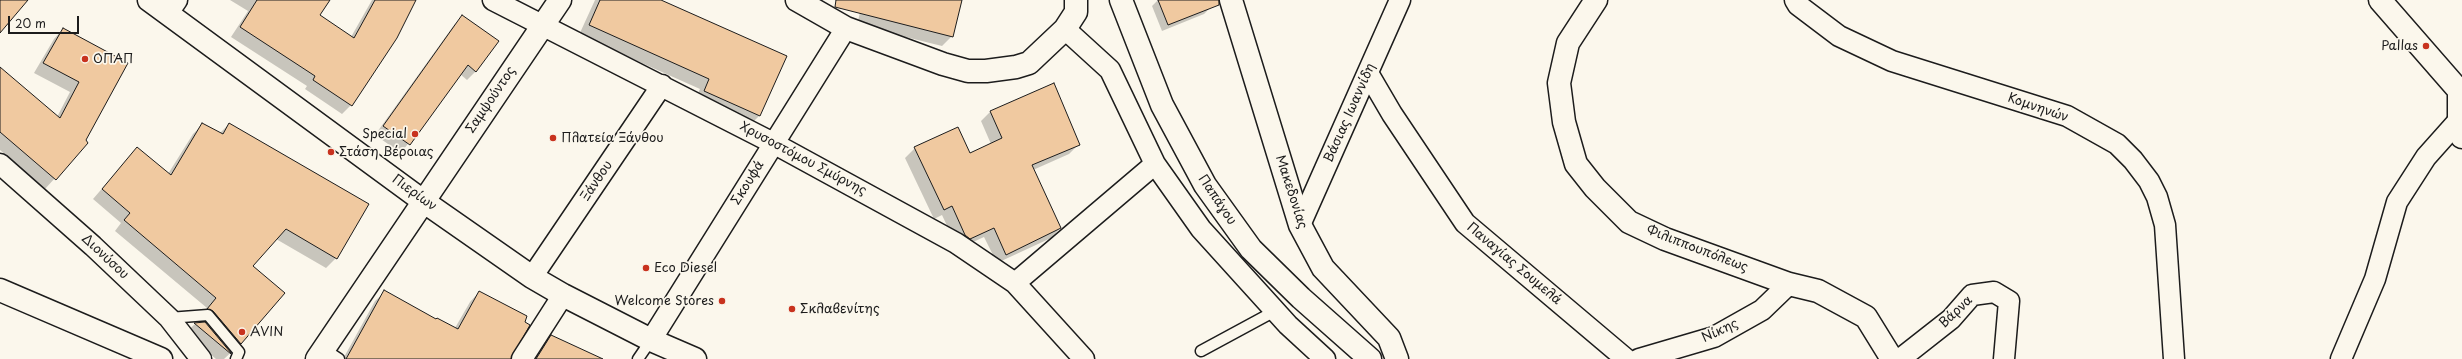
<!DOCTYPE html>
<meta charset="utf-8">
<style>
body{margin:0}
#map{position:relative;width:2462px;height:359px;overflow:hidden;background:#fbf7ec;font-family:"Playpen Sans",sans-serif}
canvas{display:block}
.scale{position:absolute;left:8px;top:16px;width:71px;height:18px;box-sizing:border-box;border:2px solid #1c1c1c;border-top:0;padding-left:5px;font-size:12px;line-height:14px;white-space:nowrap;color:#1c1c1c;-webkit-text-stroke:3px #fbf7ec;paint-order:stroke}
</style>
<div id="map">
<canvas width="2462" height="359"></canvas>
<div class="scale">20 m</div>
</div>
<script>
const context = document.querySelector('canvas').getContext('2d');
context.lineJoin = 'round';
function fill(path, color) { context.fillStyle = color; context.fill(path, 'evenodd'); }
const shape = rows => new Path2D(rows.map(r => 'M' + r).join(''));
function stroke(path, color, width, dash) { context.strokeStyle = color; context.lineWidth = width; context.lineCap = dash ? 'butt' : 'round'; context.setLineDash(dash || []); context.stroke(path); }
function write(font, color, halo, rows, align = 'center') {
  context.font = font + ' "Playpen Sans",sans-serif'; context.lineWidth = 3.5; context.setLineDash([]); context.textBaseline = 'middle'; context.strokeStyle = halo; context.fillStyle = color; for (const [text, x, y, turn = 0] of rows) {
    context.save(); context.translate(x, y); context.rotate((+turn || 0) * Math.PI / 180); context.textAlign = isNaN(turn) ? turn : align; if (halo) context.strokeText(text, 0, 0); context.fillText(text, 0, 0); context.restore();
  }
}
const shadow = shape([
 [230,0,328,0,318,15,351,37,372,0,415,0,351,105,342,114,305,89,307,86,231,37,248,11],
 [595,0,659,0,760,115,750,125,694,101,700,89,579,35],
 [863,0,961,0,952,36,942,46,857,25],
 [1158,0,1207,0,1210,8,1204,14,1162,31,1152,6],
 [463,16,476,71,467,80,460,74,401,153,375,135,454,25],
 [63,29,127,64,85,141,87,143,45,189,0,150,0,68,57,117,70,92,34,73,54,39],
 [991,111,1079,144,1069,154,1033,170,1060,228,1051,238,997,263,984,237,960,248,956,245,942,215,934,219,905,158,915,148,970,155,991,144,981,121],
 [203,124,219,134,229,124,336,258,326,268,276,239,252,266,284,293,240,344,224,359,216,359,185,333,195,324,205,323,198,319,207,308,115,231,121,223,93,199,137,148,168,174,193,134],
 [385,292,436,320,455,328,470,302,479,292,510,359,343,359,375,301],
 [552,336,600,359,533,359]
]);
const building = shape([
 [0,0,28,0,0,33,0,0],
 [257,0,330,0,320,15,354,38,375,0,416,0,397,38,352,106,313,80,315,76,240,27,257,0],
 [600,0,661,0,787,56,760,116,704,91,709,79,589,25,600,0],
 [836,0,962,0,953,37,835,7,836,0],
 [1158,0,1219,0,1219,5,1168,25,1158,0],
 [462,15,499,41,476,72,468,65,410,145,383,126,462,15],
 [63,28,128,63,86,140,88,143,56,180,0,132,0,67,60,118,79,82,43,63,63,28],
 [1054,83,1080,145,1032,165,1061,228,1006,255,994,228,970,239,965,235,952,206,944,210,914,147,958,127,970,153,1002,138,990,111,1054,83],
 [202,123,223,134,229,123,369,204,337,259,286,229,253,266,285,293,241,344,213,311,207,309,216,298,124,220,130,213,102,189,137,147,171,175,202,123],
 [384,290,436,319,437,318,458,329,479,291,527,316,525,322,530,325,511,359,346,359,384,290],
 [205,322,231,353,231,354,194,323,205,322],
 [551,335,603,359,536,359,551,335]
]);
const service = shape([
 [169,318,208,315,239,352,236,359],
 [324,349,339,359],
 [1201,351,1275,311],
 [638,359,651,340]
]);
const minor = shape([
 [493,0,773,143,956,243,1015,283,1084,359],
 [1795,0,1798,5,1839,36,1892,61,2067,116,2117,144,2133,160,2149,181,2157,197,2165,225,2174,359],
 [168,13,177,0],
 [1065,29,1110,70,1155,164,1201,229,1288,325,1325,359],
 [1368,73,1392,114,1465,223,1626,359],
 [0,164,93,246,169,318,201,359],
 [1300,225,1400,0],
 [532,277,662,85],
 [1015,283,1155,164],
 [651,340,846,28],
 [522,359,563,295],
 [1639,359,1714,337,1762,310,1789,284],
 [1900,359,1951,319,1972,295,1994,292,2009,301,2004,359],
 [2341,359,2375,279,2397,202,2426,157,2459,120]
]);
const tertiary = shape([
 [1121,0,1162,105,1205,185,1251,249,1301,298,1370,359],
 [1231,0,1300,225,1323,268,1389,338,1397,359],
 [1596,0,1568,43,1559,83,1564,122,1576,164,1595,188,1629,222,1665,239,1789,284,1818,291,1866,317,1892,359],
 [2380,0,2462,94],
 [2459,90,2459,120,2462,137]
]);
const primary = shape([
 [149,0,423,201,532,277,563,295,651,340,695,359],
 [797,0,846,28,943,64,968,71,986,71,1016,67,1029,63,1065,29,1076,12,1076,0],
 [0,290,161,359],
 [317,359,560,0]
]);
const markers = [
 [2426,46,4,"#c8321e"],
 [85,59,4,"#c8321e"],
 [415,134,4,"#c8321e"],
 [553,138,4,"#c8321e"],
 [331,152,4,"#c8321e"],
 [646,268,4,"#c8321e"],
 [722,301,4,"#c8321e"],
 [792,309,4,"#c8321e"],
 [242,332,4,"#c8321e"]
];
const poiNames = [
 ["Pallas",2418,46,"right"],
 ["ΟΠΑΠ",93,59],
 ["Special",407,134,"right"],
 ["Πλατεία Ξάνθου",561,138],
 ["Στάση Βέροιας",339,152],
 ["Eco Diesel",654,268],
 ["Welcome Stores",714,301,"right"],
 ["Σκλαβενίτης",800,309],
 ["AVIN",250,332]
];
const streetNames = [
 ["Σαμψούντος",491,100,-56],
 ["Κομνηνών",2038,108,19],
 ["Βάσιας Ιωαννίδη",1350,113,-66],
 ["Χρυσοστόμου Σμύρνης",803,159,28],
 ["Ξάνθου",597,181,-56],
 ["Σκουφά",748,183,-58],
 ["Μακεδονίας",1291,192,72],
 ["Πιερίων",414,193,36],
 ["Παπάγου",1217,200,56],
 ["Φιλιππουπόλεως",1697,249,21],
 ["Διονύσου",105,257,43],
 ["Παναγίας Σουμελά",1514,264,40],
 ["Βάρνα",1956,312,-43],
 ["Νίκης",1720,331,-25]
];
fill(shadow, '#0003');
fill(building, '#f0c9a0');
stroke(building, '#1c1c1c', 1);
stroke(service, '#1c1c1c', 13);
stroke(minor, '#1c1c1c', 23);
stroke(tertiary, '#1c1c1c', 25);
stroke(primary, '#1c1c1c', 25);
stroke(service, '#fbf7ec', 10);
stroke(minor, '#fbf7ec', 20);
stroke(tertiary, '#fbf7ec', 22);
stroke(primary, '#fbf7ec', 22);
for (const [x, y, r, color] of markers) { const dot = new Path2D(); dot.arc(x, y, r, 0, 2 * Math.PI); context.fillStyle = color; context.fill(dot); stroke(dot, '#fbf7ec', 1.5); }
write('13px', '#1c1c1c', '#fbf7ec', poiNames, 'left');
write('13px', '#1c1c1c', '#fbf7ec', streetNames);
</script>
